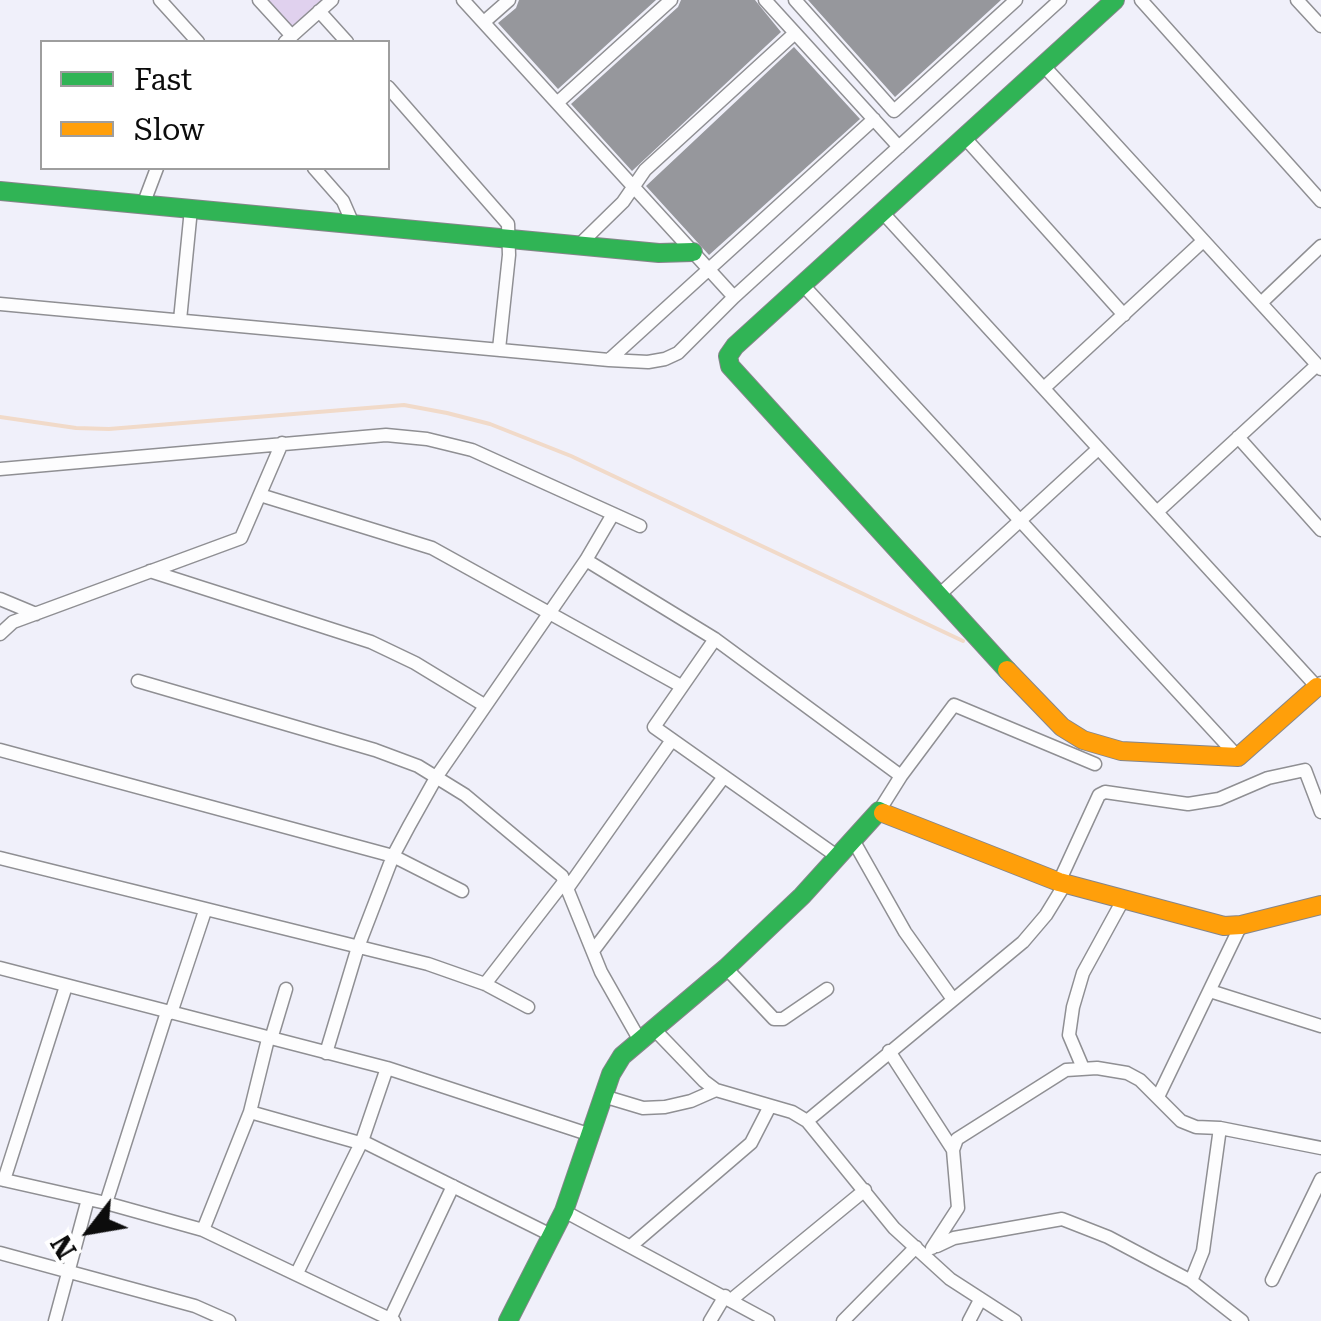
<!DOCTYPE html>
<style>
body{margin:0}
#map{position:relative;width:1321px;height:1321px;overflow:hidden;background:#f0f0fa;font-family:"Roboto Serif",serif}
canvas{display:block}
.legend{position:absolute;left:40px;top:40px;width:350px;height:130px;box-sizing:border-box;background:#fff;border:2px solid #9e9e9e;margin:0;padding:12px 18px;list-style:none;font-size:30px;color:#0c0c0c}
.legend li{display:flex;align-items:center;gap:20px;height:50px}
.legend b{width:50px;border:2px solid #9e9e9e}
.north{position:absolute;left:40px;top:1181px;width:100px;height:100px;-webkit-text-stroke:8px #fff;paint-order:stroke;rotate:239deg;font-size:28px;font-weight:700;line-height:40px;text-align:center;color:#0c0c0c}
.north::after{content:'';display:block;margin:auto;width:35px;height:45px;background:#0c0c0c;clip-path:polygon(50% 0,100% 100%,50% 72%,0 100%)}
</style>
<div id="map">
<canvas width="1321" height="1321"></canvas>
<ul class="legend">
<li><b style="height:12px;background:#30b455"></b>Fast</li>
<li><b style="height:12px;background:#ff9f0a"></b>Slow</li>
</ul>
<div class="north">N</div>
</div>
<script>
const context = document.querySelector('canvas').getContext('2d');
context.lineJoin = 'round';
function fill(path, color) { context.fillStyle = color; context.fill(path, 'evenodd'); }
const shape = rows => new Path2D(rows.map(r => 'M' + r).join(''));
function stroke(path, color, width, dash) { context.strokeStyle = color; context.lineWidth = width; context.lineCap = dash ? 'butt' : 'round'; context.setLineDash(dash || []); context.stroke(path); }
const green = shape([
 [267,0,324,0,293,28]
]);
const stream = shape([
 [0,417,76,428,109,429,404,405,447,413,490,424,571,456,963,641]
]);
const building = shape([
 [519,0,656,0,558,89,498,23,516,8],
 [681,0,755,0,781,32,632,171,571,104,678,7],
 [808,0,1001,0,895,97],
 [794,47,860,119,709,255,646,186]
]);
const street = shape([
 [160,0,198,42],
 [259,0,292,36],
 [463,0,734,297],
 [765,0,899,147],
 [795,0,894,111,1016,0],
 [1141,0,1321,201],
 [1297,0,1321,26],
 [319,11,347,42],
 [484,22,509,0],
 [285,42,332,0],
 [1043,65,1321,369],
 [388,87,508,224,509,255,499,349],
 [557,103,671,0],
 [965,138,1124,315],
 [314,168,343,201,353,224],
 [143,205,157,168],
 [883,213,1317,687,1321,683],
 [579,245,623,202,645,170,795,33],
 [803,285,1238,757],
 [1261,303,1321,246],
 [0,304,609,360,648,362,665,359,678,353,734,297,1060,0],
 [180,320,191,209],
 [609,360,874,119],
 [1044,388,1203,241],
 [1238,437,1321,530],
 [0,469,386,435,427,439,472,450,640,526],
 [260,495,432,548,681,686],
 [1157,512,1317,365],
 [586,560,715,639,901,776],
 [150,571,371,642,415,663,484,705],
 [939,595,1098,449],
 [0,599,36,614],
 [0,634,13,622,241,538,282,443],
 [715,639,654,727,838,857],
 [138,681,375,750,418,766,465,795,562,876,601,972,639,1039],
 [0,750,393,856,462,891],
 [879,811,901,776,954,705,1095,764],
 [853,840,905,932,952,998],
 [0,858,428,964,485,984,528,1007],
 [1059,882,1099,795,1105,792,1188,804,1219,799,1268,778,1305,770,1321,812],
 [567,889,672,740],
 [593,951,723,778],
 [0,968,387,1068,591,1135],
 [726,968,774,1019,783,1019,827,989],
 [485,984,564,882],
 [1210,991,1321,1026],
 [171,1013,205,911],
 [653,1028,704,1081,716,1090,792,1112,807,1121,894,1228,950,1279,1015,1321],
 [271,1039,286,989],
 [889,1051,953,1150],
 [326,1053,358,947,393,856,409,826,437,776,586,560,613,514],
 [1083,1068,1069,1035,1073,1007,1083,973,1123,900],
 [603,1096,643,1108,665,1107,691,1101,716,1090],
 [1158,1097,1241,925],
 [250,1112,360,1143],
 [807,1121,1023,942,1046,915,1065,884],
 [362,1141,553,1236],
 [0,1179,106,1203,203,1230,394,1321],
 [4,1180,66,986],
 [106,1203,167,1012],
 [564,1211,768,1321],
 [203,1230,250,1112,268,1039],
 [632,1245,751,1143,770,1106],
 [937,1246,954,1238,1062,1219,1108,1237,1191,1281,1242,1321],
 [932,1248,958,1208,953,1150,957,1139,1066,1070,1097,1068,1127,1073,1140,1080,1181,1121,1196,1127,1220,1128,1321,1148],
 [0,1253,195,1306,229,1321],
 [297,1273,362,1141,387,1068],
 [1272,1280,1321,1179],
 [1191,1281,1203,1251,1220,1128],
 [731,1300,865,1190],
 [390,1319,453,1186],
 [55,1321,88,1199],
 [710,1321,725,1296],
 [843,1321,916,1247],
 [969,1321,980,1300]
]);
const fast = shape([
 [0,191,659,253,693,252],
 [1007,670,730,366,728,356,735,346,1115,0],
 [508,1321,564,1211,611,1074,622,1056,726,968,802,896,879,811,883,813]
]);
const slow = shape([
 [1007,670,1062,727,1083,740,1121,751,1238,757,1317,687],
 [883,813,1059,882,1224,926,1241,925,1321,905]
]);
fill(green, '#e0d1ee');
stroke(stream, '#f1dac9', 4);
fill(building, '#96979c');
stroke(street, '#8f8f93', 15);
stroke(fast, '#85858a', 20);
stroke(slow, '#85858a', 20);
stroke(street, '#fdfdfe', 12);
stroke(fast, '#30b455', 18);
stroke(slow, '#ff9f0a', 18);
</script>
